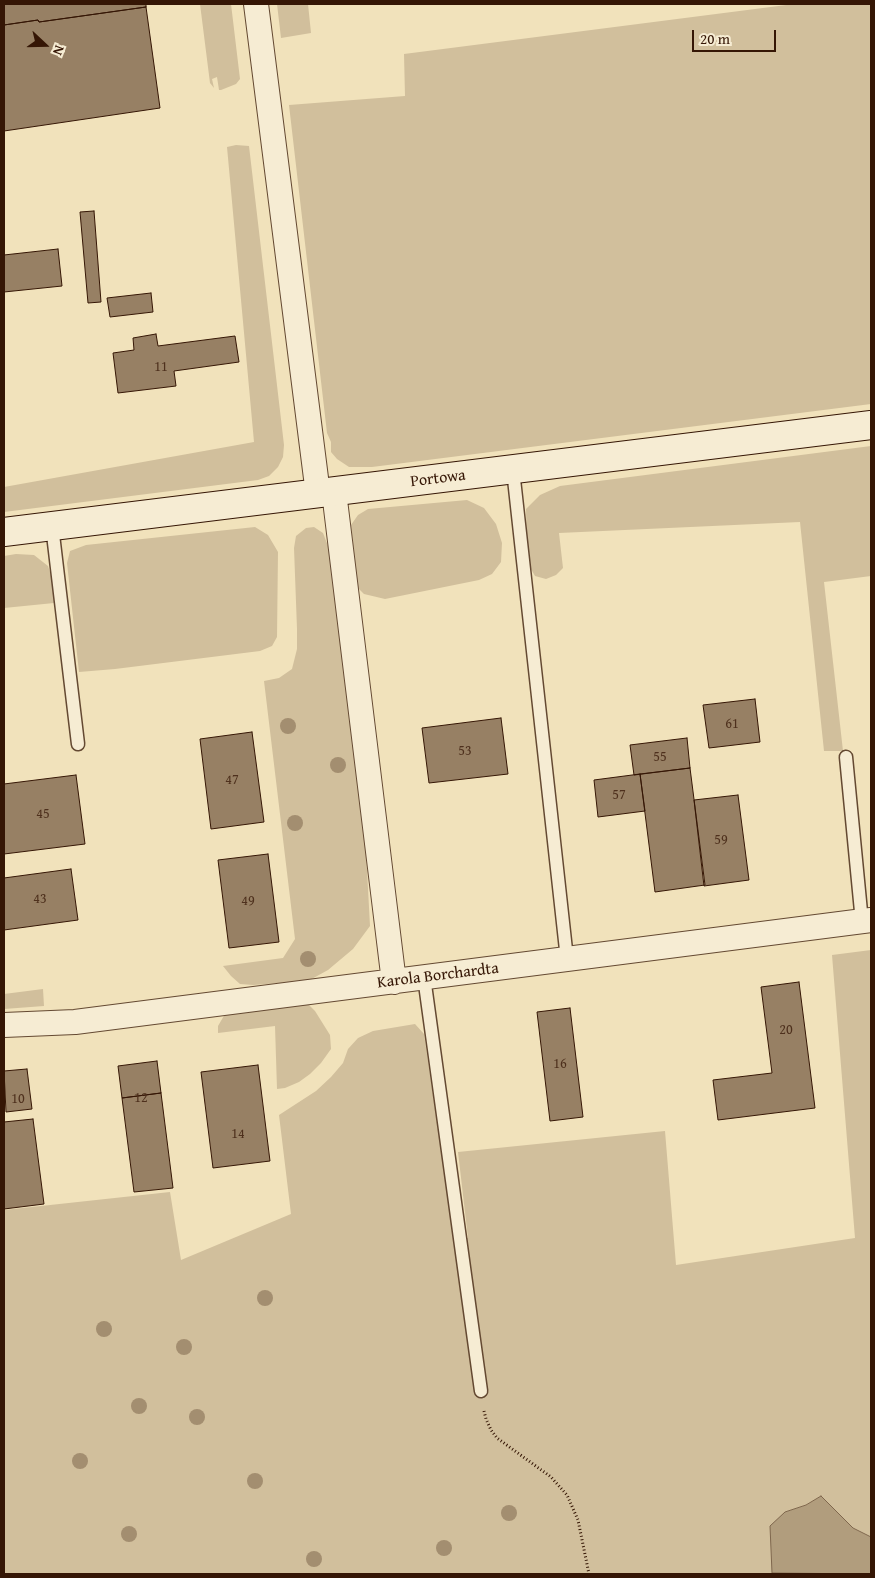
<!DOCTYPE html>
<style>
body{margin:0}
#map{position:relative;width:875px;height:1578px;overflow:hidden;background:#f1e2bb;font-family:"Gentium Book Plus",serif}
canvas{display:block}
.frame{position:absolute;inset:0;border:5px solid #351605;pointer-events:none}
.north{position:absolute;left:20px;top:20px;width:50px;height:50px;-webkit-text-stroke:4px #f6ecd3;paint-order:stroke;rotate:111deg;font-size:14px;font-weight:700;line-height:20px;text-align:center;color:#351605}
.north::after{content:'';display:block;margin:auto;width:18px;height:22px;background:#351605;clip-path:polygon(50% 0,100% 100%,50% 72%,0 100%)}
.scale{position:absolute;left:692px;top:30px;width:84px;height:22px;box-sizing:border-box;border:2px solid #351605;border-top:0;padding-left:6px;font-size:15px;line-height:18px;white-space:nowrap;color:#351605;-webkit-text-stroke:4px #f6ecd3;paint-order:stroke}
</style>
<div id="map">
<canvas width="875" height="1578"></canvas>
<div class="frame"></div>
<div class="north">N</div>
<div class="scale">20 m</div>
</div>
<script>
const context = document.querySelector('canvas').getContext('2d');
context.lineJoin = 'round';
function fill(path, color) { context.fillStyle = color; context.fill(path, 'evenodd'); }
const shape = rows => new Path2D(rows.map(r => 'M' + r).join(''));
function stroke(path, color, width, dash) { context.strokeStyle = color; context.lineWidth = width; context.lineCap = dash ? 'butt' : 'round'; context.setLineDash(dash || []); context.stroke(path); }
function write(font, color, halo, rows, align = 'center') {
  context.font = font + ' "Gentium Book Plus",serif'; context.lineWidth = 4; context.setLineDash([]); context.textBaseline = 'middle'; context.strokeStyle = halo; context.fillStyle = color; for (const [text, x, y, turn = 0] of rows) {
    context.save(); context.translate(x, y); context.rotate((+turn || 0) * Math.PI / 180); context.textAlign = isNaN(turn) ? turn : align; if (halo) context.strokeText(text, 0, 0); context.fillText(text, 0, 0); context.restore();
  }
}
const green = shape([
 [200,4,231,4,240,79,236,84,221,90,219,90,217,77,212,79,214,88,210,83],
 [277,4,308,4,311,33,281,38],
 [794,4,871,4,871,404,372,467,349,467,337,459,331,452,331,442,327,433,289,105,405,96,404,54],
 [236,145,249,146,284,445,283,457,278,467,269,476,258,480,4,512,4,487,254,442,227,147],
 [871,446,871,576,824,582,843,751,824,751,800,522,559,533,563,568,556,575,546,579,535,576,527,562,526,509,540,495,560,486],
 [467,500,484,508,496,524,502,543,501,562,492,574,479,580,385,599,364,594,357,587,351,525,358,515,368,509],
 [255,527,268,535,278,552,277,637,272,646,260,651,115,669,79,672,67,563,70,551,86,545],
 [314,527,323,533,330,551,362,777,370,926,353,949,328,970,308,981,253,985,240,984,231,976,223,966,283,958,295,939,264,681,279,678,292,669,297,649,297,629,294,548,296,536,306,528],
 [16,554,34,555,48,566,54,585,54,603,4,608,4,556],
 [871,950,871,1537,853,1528,821,1496,806,1505,785,1512,772,1573,776,1574,4,1574,4,1210,170,1192,181,1260,291,1214,279,1115,316,1091,331,1077,343,1063,348,1049,358,1038,373,1031,415,1024,424,1034,454,1239,468,1238,458,1152,665,1131,676,1265,855,1238,832,955],
 [43,989,44,1006,4,1009,4,994],
 [298,1003,309,1005,315,1011,330,1035,331,1049,321,1063,310,1074,299,1082,285,1088,277,1089,275,1026,218,1033,218,1026,225,1014]
]);
const water = shape([
 [821,1496,853,1528,871,1537,871,1574,772,1573,770,1526,785,1512,806,1505,821,1496]
]);
const building = shape([
 [4,4,146,4,146,7,39,22,38,20,4,25,4,4],
 [146,7,160,108,4,131,4,25,38,20,39,22,146,7],
 [94,211,101,302,88,303,80,212,94,211],
 [58,249,62,286,4,292,4,255,58,249],
 [151,293,153,312,110,317,107,298,151,293],
 [156,334,158,346,235,336,239,362,174,371,176,386,118,393,113,353,134,350,133,338,156,334],
 [755,699,760,742,709,748,703,705,755,699],
 [501,718,508,774,429,783,422,728,501,718],
 [252,732,264,822,211,829,200,739,252,732],
 [687,738,690,768,634,775,630,745,687,738],
 [690,768,705,885,655,892,640,774,690,768],
 [640,774,645,811,598,817,594,780,640,774],
 [76,775,85,844,4,854,4,784,76,775],
 [738,795,749,880,704,886,694,800,738,795],
 [268,854,279,942,229,948,218,860,268,854],
 [71,869,78,920,4,930,4,878,71,869],
 [799,982,815,1108,718,1120,713,1080,772,1073,761,987,799,982],
 [570,1008,583,1117,550,1121,537,1012,570,1008],
 [157,1061,161,1093,122,1098,118,1066,157,1061],
 [258,1065,270,1161,213,1168,201,1072,258,1065],
 [27,1069,32,1109,6,1112,4,1071,27,1069],
 [161,1093,173,1188,134,1192,122,1098,161,1093],
 [33,1119,44,1204,4,1209,4,1122,33,1119]
]);
const path = shape([
 [484,1411,486,1419,491,1430,497,1438,551,1477,567,1495,578,1520,589,1574]
]);
const lane = shape([
 [513,470,567,959],
 [52,526,78,744],
 [846,757,862,922],
 [424,977,481,1391]
]);
const street = shape([
 [256,4,318,494],
 [334,492,394,982],
 [4,1025,75,1022,871,920]
]);
const secondary = shape([
 [4,532,871,425]
]);
const trees = [
 [288,726],
 [338,765],
 [295,823],
 [308,959],
 [265,1298],
 [104,1329],
 [184,1347],
 [139,1406],
 [197,1417],
 [80,1461],
 [255,1481],
 [509,1513],
 [129,1534],
 [444,1548],
 [314,1559]
];
const numberNames = [
 ["11",161,367],
 ["61",732,724],
 ["53",465,751],
 ["55",660,757],
 ["47",232,780],
 ["57",619,795],
 ["45",43,814],
 ["59",721,840],
 ["43",40,899],
 ["49",248,901],
 ["20",786,1030],
 ["16",560,1064],
 ["12",141,1098],
 ["10",18,1099],
 ["14",238,1134]
];
const streetNames = [
 ["Portowa",438,479,-7],
 ["Karola Borchardta",438,976,-7]
];
fill(green, '#d1bf9c');
fill(water, '#b19d7d');
stroke(water, '#7f674d', 1);
fill(building, '#978064');
stroke(building, '#351605', 1);
stroke(lane, '#644932', 15);
stroke(street, '#644932', 26);
stroke(secondary, '#351605', 30);
stroke(path, '#351605', 3, [1, 2.5]);
stroke(lane, '#f6ecd3', 12);
stroke(street, '#f6ecd3', 24);
stroke(secondary, '#f6ecd3', 28);
context.fillStyle = '#a38e70';
for (const [x, y] of trees) { context.beginPath(); context.arc(x, y, 8, 0, 2 * Math.PI); context.fill(); }
write('14px', '#4e301d', null, numberNames);
write('16px', '#351605', '#f6ecd3', streetNames);
</script>
